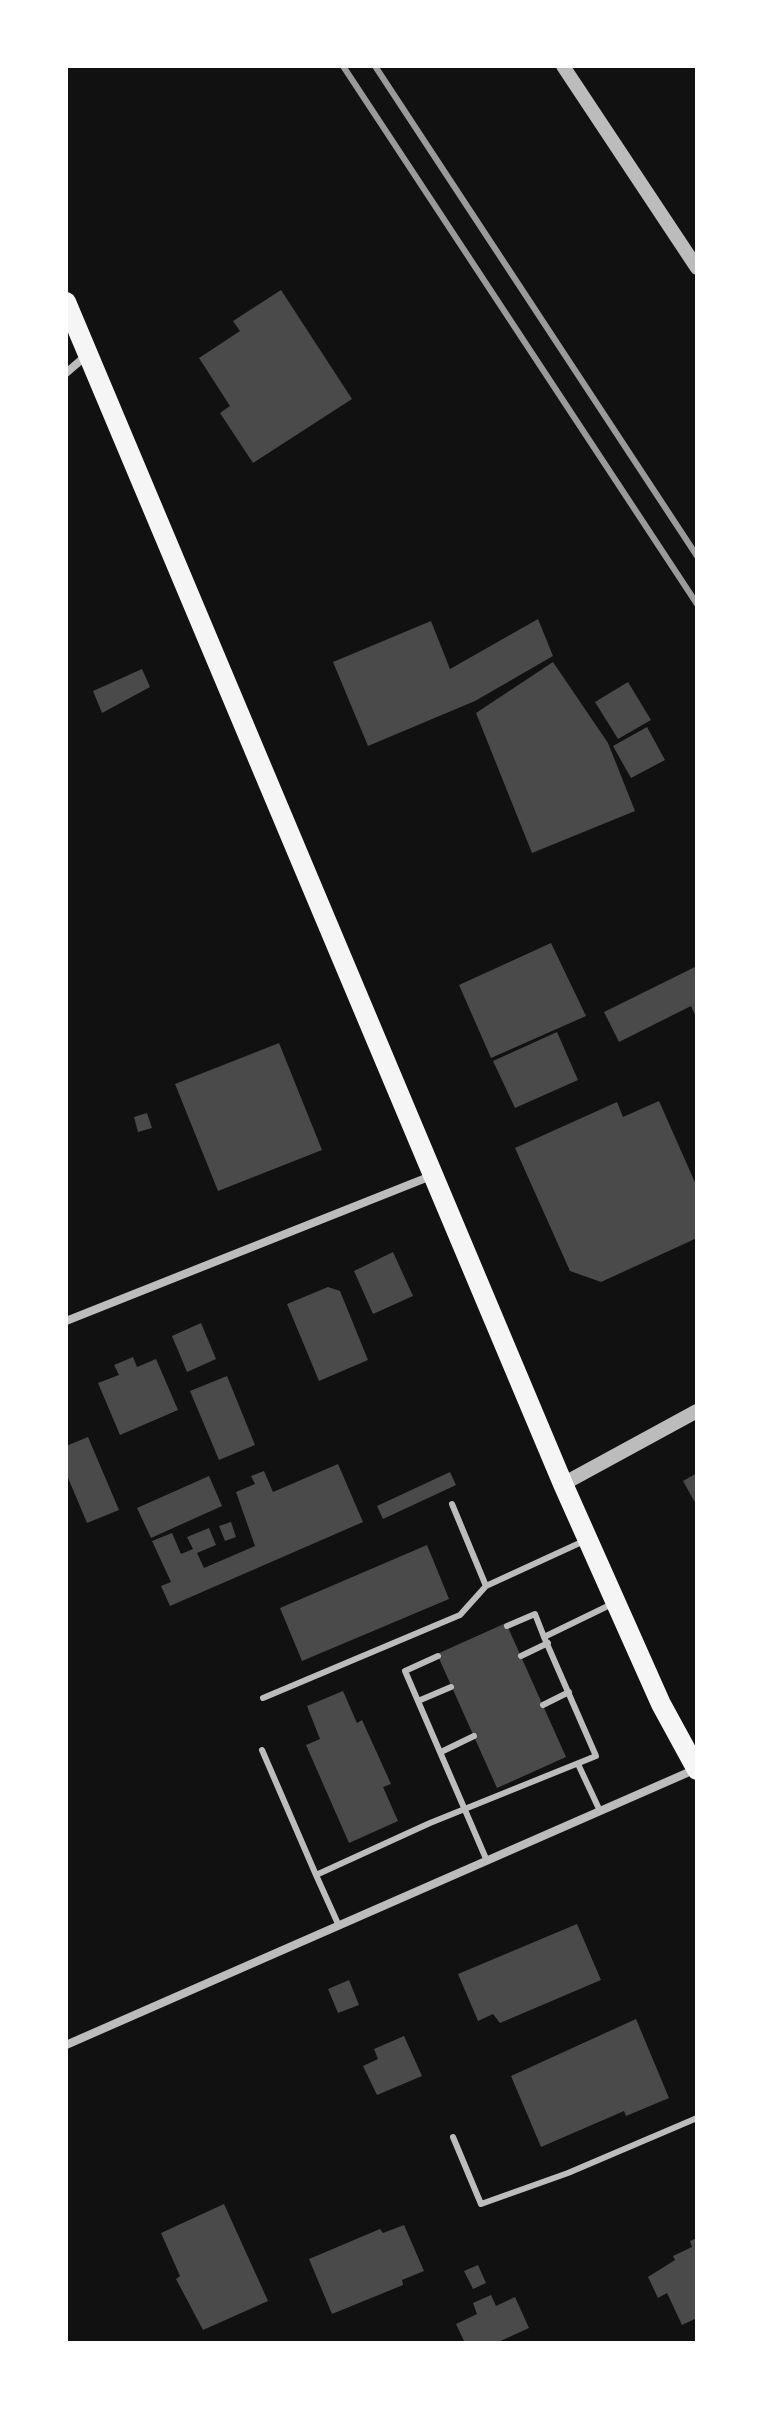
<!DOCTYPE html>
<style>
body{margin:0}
#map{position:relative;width:763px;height:2409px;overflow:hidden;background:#111;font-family:"IBM Plex Sans",sans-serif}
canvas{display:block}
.frame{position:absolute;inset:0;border:68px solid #fff;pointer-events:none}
</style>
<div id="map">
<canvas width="763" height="2409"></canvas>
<div class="frame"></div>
</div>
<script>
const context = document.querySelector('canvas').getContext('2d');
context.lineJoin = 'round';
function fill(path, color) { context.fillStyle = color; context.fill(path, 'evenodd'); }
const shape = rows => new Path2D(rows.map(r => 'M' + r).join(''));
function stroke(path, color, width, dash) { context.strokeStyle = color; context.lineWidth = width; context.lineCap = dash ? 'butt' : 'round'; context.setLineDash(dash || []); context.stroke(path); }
const building = shape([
 [281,290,352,399,253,463,220,413,230,406,199,358,240,331,233,321],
 [538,619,553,656,475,701,368,746,333,662,431,621,450,669],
 [553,662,608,743,635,811,532,853,476,713],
 [142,669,150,687,102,713,93,691],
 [628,682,651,720,618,739,595,702],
 [647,727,665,760,631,778,613,746],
 [551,943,586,1016,491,1058,459,985],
 [697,966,697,1019,691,1006,619,1042,604,1012],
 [557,1032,578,1080,515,1108,493,1061],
 [279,1043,322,1150,218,1191,175,1084],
 [659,1101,697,1187,697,1238,601,1282,570,1271,515,1148,617,1102,623,1117],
 [147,1113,152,1128,138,1132,134,1117],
 [393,1252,413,1296,373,1314,354,1271],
 [328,1287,340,1291,368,1360,319,1381,287,1304],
 [201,1323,216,1359,187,1372,172,1336],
 [133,1357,137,1367,156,1359,178,1410,120,1435,98,1383,119,1375,114,1365],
 [227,1376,255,1445,219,1460,190,1391],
 [88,1437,119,1510,87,1523,66,1473,66,1446],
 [338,1464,363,1522,170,1606,161,1586,171,1582,152,1541,172,1533,181,1554,193,1549,187,1537,209,1528,216,1545,197,1553,204,1568,255,1546,236,1492,255,1484,251,1476,264,1471,273,1492],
 [450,1472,456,1485,383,1519,377,1506],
 [697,1473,697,1506,683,1481],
 [209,1476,222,1506,151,1538,137,1508],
 [231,1522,236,1537,225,1541,219,1526],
 [427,1545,449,1599,302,1661,280,1608],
 [506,1623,566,1757,497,1788,437,1654],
 [343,1691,357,1723,362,1720,391,1784,383,1787,398,1821,349,1843,306,1745,320,1739,307,1706],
 [577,1924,601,1980,500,2023,493,2014,478,2021,458,1974],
 [349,1980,359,2005,338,2013,328,1989],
 [636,2019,669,2098,626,2116,624,2111,541,2147,511,2076],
 [404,2036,422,2076,377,2095,363,2066,378,2059,374,2049],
 [224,2204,268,2301,203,2330,176,2279,180,2276,161,2233],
 [404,2225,424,2271,402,2280,403,2285,332,2314,309,2259,380,2229,383,2233],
 [697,2238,697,2318,682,2325,667,2293,658,2298,648,2277,675,2260,673,2256,692,2247,690,2241],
 [478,2265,486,2283,473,2289,464,2271],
 [491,2295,496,2306,515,2297,529,2328,496,2343,465,2343,456,2324,477,2314,473,2303]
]);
const service = shape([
 [452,1504,486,1586],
 [507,1626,535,1614,544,1637],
 [438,1656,405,1671,487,1861],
 [521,1656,548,1643],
 [263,1698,460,1615,486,1586,584,1541],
 [418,1701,451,1687],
 [543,1705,569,1692],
 [262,1750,316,1875,430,1823,596,1756,544,1637,612,1604],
 [441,1752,474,1736],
 [578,1764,600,1811],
 [316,1875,339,1926],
 [453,2137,481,2204,568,2173,697,2118]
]);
const minor = shape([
 [66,373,87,355],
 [66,1321,431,1176],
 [66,2045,696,1769]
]);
const tertiary = shape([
 [563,66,697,268],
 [563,1484,697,1411]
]);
const primary = shape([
 [66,302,563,1484,661,1704,697,1770]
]);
const rail = shape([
 [343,66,697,604],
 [375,66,697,556]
]);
fill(building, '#4a4a4a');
stroke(service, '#bcbcbc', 6);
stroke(minor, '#bcbcbc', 8);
stroke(tertiary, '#bcbcbc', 14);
stroke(primary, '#f5f5f5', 20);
stroke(rail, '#9a9a9a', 6);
</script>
